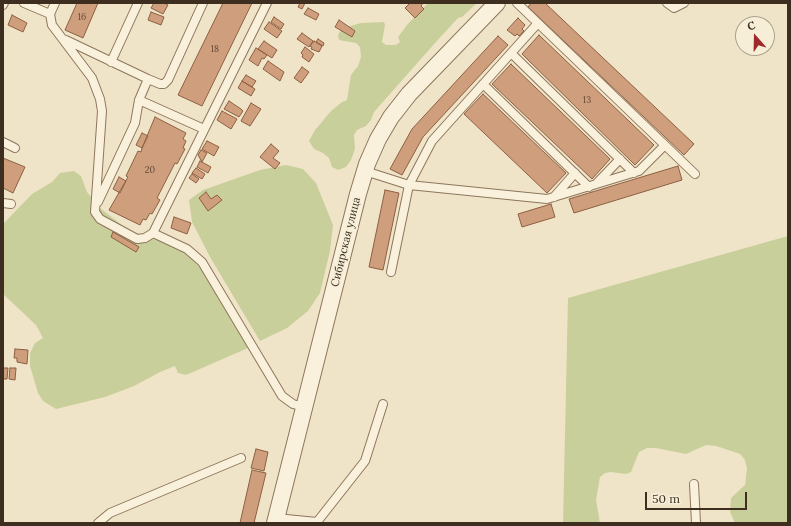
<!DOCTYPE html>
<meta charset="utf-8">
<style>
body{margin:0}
#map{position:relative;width:791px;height:526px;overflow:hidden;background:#f0e4c8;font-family:Lora,serif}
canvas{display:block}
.frame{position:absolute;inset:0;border:4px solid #3d2e20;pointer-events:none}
.north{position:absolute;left:735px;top:16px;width:40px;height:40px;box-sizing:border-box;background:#f7eed8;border:1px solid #ada18e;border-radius:50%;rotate:340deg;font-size:11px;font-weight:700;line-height:16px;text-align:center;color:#3d2e20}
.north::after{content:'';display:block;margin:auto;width:14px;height:18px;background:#9e2a2b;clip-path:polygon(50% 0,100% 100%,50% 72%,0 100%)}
.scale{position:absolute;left:645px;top:492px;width:102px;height:18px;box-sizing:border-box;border:2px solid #3d2e20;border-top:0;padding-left:5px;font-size:12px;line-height:14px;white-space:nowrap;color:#3d2e20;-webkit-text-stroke:3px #f7eed8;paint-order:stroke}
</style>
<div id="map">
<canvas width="791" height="526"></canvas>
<div class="frame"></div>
<div class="north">С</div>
<div class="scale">50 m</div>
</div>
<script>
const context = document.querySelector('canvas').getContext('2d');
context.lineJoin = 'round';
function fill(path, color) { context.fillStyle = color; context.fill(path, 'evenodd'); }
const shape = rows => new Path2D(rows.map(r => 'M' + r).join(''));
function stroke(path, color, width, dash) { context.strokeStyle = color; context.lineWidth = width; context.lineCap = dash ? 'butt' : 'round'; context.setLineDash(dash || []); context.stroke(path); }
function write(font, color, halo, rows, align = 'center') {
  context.font = font + ' Lora,serif'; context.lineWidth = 4; context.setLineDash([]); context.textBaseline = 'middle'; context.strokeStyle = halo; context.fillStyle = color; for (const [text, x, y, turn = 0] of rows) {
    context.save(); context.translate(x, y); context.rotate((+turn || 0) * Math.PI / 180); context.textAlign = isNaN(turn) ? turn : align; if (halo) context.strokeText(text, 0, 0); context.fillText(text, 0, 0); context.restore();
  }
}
const green = shape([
 [428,3,477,3,462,17,458,18,436,42,374,112,371,120,366,126,357,130,354,135,355,149,351,160,346,167,338,170,332,167,329,158,323,153,314,149,309,141,315,130,331,111,342,102,347,100,351,75,358,66,361,57,360,47,356,43,339,40,338,35,341,30,350,26,361,23,384,22,385,25,382,42,386,45,396,45,400,42,398,37,407,25],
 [286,165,303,169,316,183,333,225,330,251,320,293,308,311,287,328,260,341,210,257,192,222,189,200,203,190,260,170],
 [74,171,81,176,87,192,100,208,122,225,141,236,163,241,185,251,202,270,248,348,186,375,178,373,175,366,160,372,134,386,105,397,56,409,43,401,38,393,30,366,30,353,35,343,43,338,36,325,3,294,3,224,32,194,52,182,60,173],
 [788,236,788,523,735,523,730,512,731,498,745,485,747,469,745,460,740,454,716,446,706,445,686,454,656,448,647,448,639,452,631,472,626,474,611,472,605,473,600,477,596,500,600,523,563,523,568,298]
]);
const building = shape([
 [77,3,98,3,83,38,65,30,77,3],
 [154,3,164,3,168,5,163,14,151,8,154,3],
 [223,3,252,3,202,106,178,95,223,3],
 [300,3,305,3,302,9,298,7,300,3],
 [410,3,423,3,421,6,424,9,415,18,405,8,410,3],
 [531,3,545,3,694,144,684,155,528,7,531,3],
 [308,8,319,14,316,20,304,14,308,8],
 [151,12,164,17,161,25,148,20,151,12],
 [12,15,27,23,23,32,8,25,12,15],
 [274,17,284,24,281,29,271,22,274,17],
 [518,18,525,25,522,29,524,31,519,36,517,34,515,36,507,30,518,18],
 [339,20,355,31,352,37,335,27,339,20],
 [269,22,282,31,277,38,264,29,269,22],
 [302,33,313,41,309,47,297,39,302,33],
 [539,35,654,145,635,165,522,54,539,35],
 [498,36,508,45,423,137,402,175,390,169,412,129,498,36],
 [318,39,324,43,323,46,316,42,318,39],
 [264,41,277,50,272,58,258,49,264,41],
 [314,41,322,46,319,52,311,49,312,47,310,46,314,41],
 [305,47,314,54,309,62,302,57,303,55,301,53,305,47],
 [256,48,267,55,264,59,262,58,258,66,249,60,256,48],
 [268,61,284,72,280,81,263,69,268,61],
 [511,64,610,159,592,179,492,84,511,64],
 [302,67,309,72,301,83,294,78,302,67],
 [246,75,256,81,252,87,242,81,246,75],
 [242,81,255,89,251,96,238,88,242,81],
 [483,94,566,173,547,193,464,114,483,94],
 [229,101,241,109,243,111,239,117,224,109,229,101],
 [251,103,261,109,250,126,241,121,251,103],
 [222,111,237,119,231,129,217,120,222,111],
 [155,117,186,133,183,139,186,141,183,148,185,149,177,164,175,163,157,198,160,200,152,214,150,213,146,220,143,219,140,225,109,210,128,177,126,176,138,151,141,152,142,148,155,117],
 [142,133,148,136,142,148,136,145,142,133],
 [207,141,219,147,214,156,202,149,207,141],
 [271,144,279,151,273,158,280,163,275,169,260,157,271,144],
 [201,150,207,153,202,162,198,155,201,150],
 [3,158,25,167,13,193,3,188,3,158],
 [200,161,211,167,208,173,197,167,200,161],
 [678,166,682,180,574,213,569,199,678,166],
 [196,168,205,174,202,179,192,173,196,168],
 [192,174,199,179,196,183,189,178,192,174],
 [119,177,126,181,120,193,113,189,119,177],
 [385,190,399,193,383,270,369,267,385,190],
 [206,192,211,199,217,195,222,200,208,211,199,198,206,192],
 [551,204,555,217,522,227,518,214,551,204],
 [174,217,191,223,187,234,171,228,174,217],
 [113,232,139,247,136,252,111,237,113,232],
 [15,349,28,350,27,364,17,362,17,358,14,358,15,349],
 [3,368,8,368,7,379,3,379,3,368],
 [10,368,16,368,15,380,9,379,10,368],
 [256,449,268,452,264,471,251,468,256,449],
 [252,470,266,473,254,523,240,523,252,470]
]);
const lane = shape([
 [24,3,50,14,55,3],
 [267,3,153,233,187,249,202,262,282,396,293,404,304,407],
 [517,3,695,174],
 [667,3,674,8,684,3],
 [3,5,4,3],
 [50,14,52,25,92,78,100,99,102,111,95,212,100,219,137,239,145,238,153,233],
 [66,40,148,79,160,84,164,84,168,80,203,3],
 [511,53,634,173],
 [111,62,138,3],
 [483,84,589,187],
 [139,100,204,129],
 [3,142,15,148],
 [365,171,409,185,547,199,639,171,665,145],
 [596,184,620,159],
 [554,197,575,173],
 [98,202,135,123,139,100,148,79],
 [3,203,11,204],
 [391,272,409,185,432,141,538,23],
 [694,484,696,523],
 [276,518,317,522,365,461,383,404],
 [98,523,110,513,241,458]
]);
const street = shape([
 [275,523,358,194,367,164,378,139,391,117,409,94,497,3]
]);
const numberNames = [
 ["16",82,17],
 ["18",215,49],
 ["13",587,100],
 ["20",150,170]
];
const streetNames = [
 ["Сибирская улица",346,242,-76]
];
fill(green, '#c9cf9b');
fill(building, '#cf9f7d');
stroke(building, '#8d5f41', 1);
stroke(lane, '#8d765c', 10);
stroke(street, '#8d765c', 18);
stroke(lane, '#faf1dc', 8);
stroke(street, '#faf1dc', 16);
write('9px', '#624a37', null, numberNames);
write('11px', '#3d2e20', '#f7eed8', streetNames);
</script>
